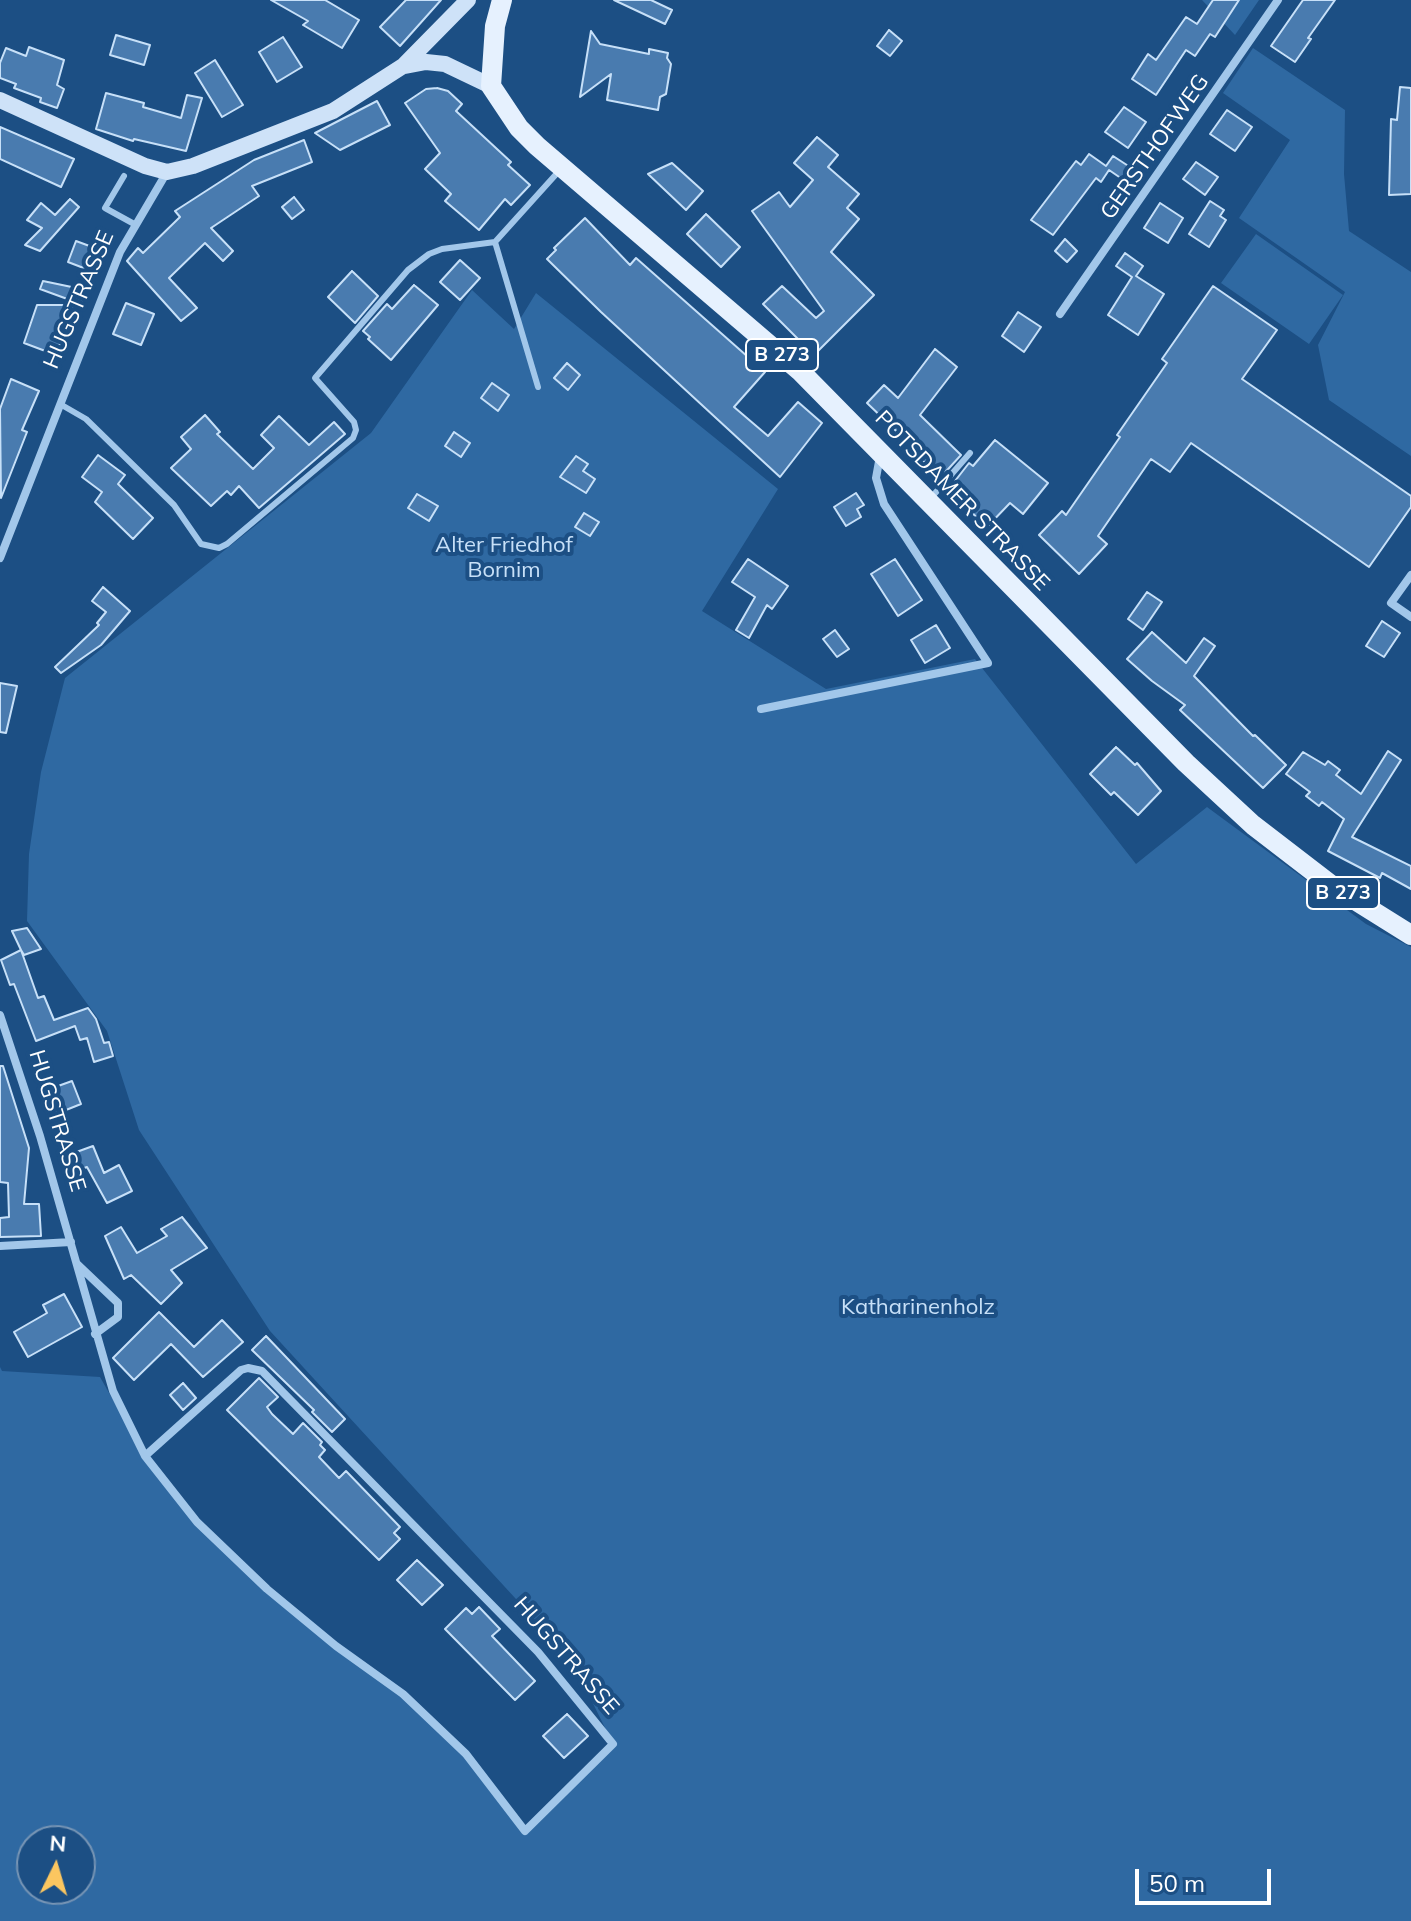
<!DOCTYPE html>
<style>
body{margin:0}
#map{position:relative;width:1411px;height:1921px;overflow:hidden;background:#1c4f84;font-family:Mulish,sans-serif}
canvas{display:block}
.north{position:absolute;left:16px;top:1825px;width:80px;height:80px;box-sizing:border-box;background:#1c4f84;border:2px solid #7795b5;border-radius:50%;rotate:5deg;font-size:22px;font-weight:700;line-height:32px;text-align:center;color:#fff}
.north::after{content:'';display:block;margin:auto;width:28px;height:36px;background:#fbc660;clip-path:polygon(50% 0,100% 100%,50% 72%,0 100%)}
.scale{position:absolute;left:1135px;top:1869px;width:136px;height:36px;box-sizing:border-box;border:4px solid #fff;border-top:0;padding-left:10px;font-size:24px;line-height:28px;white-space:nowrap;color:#fff;-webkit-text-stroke:6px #1c4f84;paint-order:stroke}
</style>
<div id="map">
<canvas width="1411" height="1921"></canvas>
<div class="north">N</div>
<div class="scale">50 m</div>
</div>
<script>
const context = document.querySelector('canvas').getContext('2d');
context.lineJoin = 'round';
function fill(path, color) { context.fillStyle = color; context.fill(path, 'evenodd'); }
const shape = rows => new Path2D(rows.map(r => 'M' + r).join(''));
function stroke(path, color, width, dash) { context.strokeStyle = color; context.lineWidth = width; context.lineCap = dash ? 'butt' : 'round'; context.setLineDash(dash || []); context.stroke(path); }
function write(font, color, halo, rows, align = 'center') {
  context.font = font + ' Mulish,sans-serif'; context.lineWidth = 8; context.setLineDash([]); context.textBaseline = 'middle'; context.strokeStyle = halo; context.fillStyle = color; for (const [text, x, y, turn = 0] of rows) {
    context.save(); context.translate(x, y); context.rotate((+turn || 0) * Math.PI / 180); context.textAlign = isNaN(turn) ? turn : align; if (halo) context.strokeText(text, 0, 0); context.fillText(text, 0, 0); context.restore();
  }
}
const green = shape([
 [1202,0,1259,0,1235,35],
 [1253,48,1345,110,1344,174,1349,231,1411,272,1411,456,1329,400,1318,345,1345,292,1239,218,1290,140,1223,93],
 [1256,234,1343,295,1309,344,1221,283],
 [472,290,514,329,536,293,778,489,702,611,826,689,975,659,1136,864,1207,807,1366,924,1411,947,1411,1921,0,1921,0,1367,2,1371,100,1377,145,1456,197,1522,267,1589,403,1694,466,1754,525,1831,613,1744,571,1659,270,1331,139,1130,107,1031,27,921,29,854,41,772,65,678,371,433],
 [32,1841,80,1841,80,1889,32,1889]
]);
const building = shape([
 [271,0,325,0,359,20,342,48,303,25,308,21,271,0],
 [406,0,441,0,400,46,380,27,406,0],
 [614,0,651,0,672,10,665,24,614,0],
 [1213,0,1239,0,1215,37,1210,34,1195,56,1186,50,1156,95,1132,79,1148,54,1156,60,1186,17,1197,24,1213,0],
 [1303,0,1335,0,1308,38,1311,39,1295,62,1271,46,1303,0],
 [889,30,902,41,890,56,877,46,889,30],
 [591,31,600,44,649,54,649,49,668,53,667,58,671,64,666,94,660,97,658,110,607,100,611,74,580,97,591,31],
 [116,35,150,45,144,65,110,55,116,35],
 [283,37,302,67,277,82,259,52,283,37],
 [29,47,64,60,57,85,64,89,57,108,40,102,41,98,14,88,16,84,0,78,0,63,6,48,26,56,29,47],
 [215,60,243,105,222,117,195,73,215,60],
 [1400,87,1411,88,1411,194,1389,195,1391,119,1397,120,1400,87],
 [437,88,448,91,462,104,456,111,511,162,508,165,530,185,511,205,505,199,479,230,445,201,451,194,425,169,440,153,405,103,426,89,437,88],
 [106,93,144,103,143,107,181,118,187,95,202,98,186,151,134,139,133,141,96,129,106,93],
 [377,101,390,125,340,150,315,133,377,101],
 [1124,107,1146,122,1128,148,1105,132,1124,107],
 [1227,110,1252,127,1235,151,1210,134,1227,110],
 [0,127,74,159,61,187,0,159,0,127],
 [817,137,838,155,828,167,859,194,847,208,859,219,831,252,874,295,814,355,763,304,782,286,816,318,824,311,752,211,779,192,790,207,813,180,794,163,817,137],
 [304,140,312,162,252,186,259,196,211,228,233,251,223,261,205,243,169,278,197,308,181,321,127,261,138,248,143,253,180,217,175,211,254,160,304,140],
 [1089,154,1106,166,1113,156,1133,169,1125,181,1109,170,1101,182,1096,178,1053,235,1031,220,1076,161,1081,165,1089,154],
 [1196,162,1218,177,1205,195,1183,179,1196,162],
 [672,163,703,191,686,210,648,174,672,163],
 [294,197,304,210,292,219,282,207,294,197],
 [70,199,79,207,40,251,25,245,42,228,27,220,41,203,55,215,70,199],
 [1210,201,1224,210,1220,216,1226,220,1209,247,1189,234,1210,201],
 [1160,203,1183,218,1168,243,1144,228,1160,203],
 [706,214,740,247,721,267,687,234,706,214],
 [585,218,630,265,636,258,765,372,734,407,768,436,798,402,822,423,780,477,601,312,547,259,556,250,554,248,585,218],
 [1065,239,1077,251,1067,262,1055,251,1065,239],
 [76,241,103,251,94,272,68,262,76,241],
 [1125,253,1143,266,1136,276,1164,294,1138,335,1108,315,1132,277,1116,266,1125,253],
 [460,260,480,278,460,300,440,282,460,260],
 [352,271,378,296,355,323,328,297,352,271],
 [43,281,86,290,81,304,40,289,43,281],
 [414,285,438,305,391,360,368,339,370,337,363,331,387,304,392,309,414,285],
 [1213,286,1277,330,1242,379,1411,496,1411,507,1369,567,1191,443,1170,472,1151,459,1098,536,1107,544,1079,574,1039,535,1062,511,1066,515,1120,437,1117,435,1167,363,1162,359,1213,286],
 [126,303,154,314,141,345,113,334,126,303],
 [37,305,81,305,73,328,66,325,56,355,24,343,37,305],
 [1018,312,1041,327,1024,352,1002,336,1018,312],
 [935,349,957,367,920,415,961,455,940,478,914,452,916,450,867,403,884,385,898,398,935,349],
 [567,363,580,375,568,390,554,378,567,363],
 [11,379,39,391,22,430,27,432,1,498,0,409,11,379],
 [492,383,509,395,498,411,481,398,492,383],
 [205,415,220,432,217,434,253,469,274,448,261,435,279,416,309,445,334,422,345,434,259,508,239,486,231,495,227,491,211,506,171,468,191,449,181,437,205,415],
 [454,432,470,443,461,457,445,446,454,432],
 [995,440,1048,483,1023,514,1010,503,987,527,948,490,969,463,973,466,995,440],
 [98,455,125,475,118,484,153,518,133,539,95,502,102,492,82,477,98,455],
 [576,456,588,464,583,471,595,479,586,493,560,477,576,456],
 [856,493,864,505,857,509,861,517,846,526,834,507,856,493],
 [417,494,438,506,429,521,408,508,417,494],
 [584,513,599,522,590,536,575,527,584,513],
 [748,559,788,586,772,609,767,605,749,638,736,630,755,597,732,582,748,559],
 [895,559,922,600,898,616,871,574,895,559],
 [103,587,130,611,101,645,61,673,55,667,99,625,97,623,106,612,92,601,103,587],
 [1147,592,1162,602,1143,630,1128,619,1147,592],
 [1382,621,1400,633,1384,657,1366,646,1382,621],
 [936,625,950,648,925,663,911,640,936,625],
 [835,630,849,649,837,657,823,639,835,630],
 [1152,632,1186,663,1204,638,1215,646,1194,676,1253,736,1255,735,1286,765,1263,788,1180,710,1185,705,1152,681,1127,659,1152,632],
 [0,683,17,686,6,733,0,732,0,683],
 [1116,747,1135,765,1137,763,1161,791,1138,815,1114,792,1111,795,1090,774,1116,747],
 [1388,751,1401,760,1352,837,1411,866,1411,889,1382,873,1380,878,1328,851,1344,819,1322,802,1319,806,1306,796,1310,792,1286,774,1303,752,1325,765,1328,761,1340,770,1336,775,1361,794,1388,751],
 [27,928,41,949,24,955,21,950,38,998,44,996,54,1020,88,1008,96,1019,104,1043,109,1042,113,1056,94,1062,87,1038,80,1040,75,1026,36,1041,14,984,10,985,1,960,21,950,12,931,27,928],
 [0,1066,3,1066,29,1148,24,1204,39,1204,41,1236,0,1237,0,1218,9,1217,8,1183,0,1182,0,1066],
 [72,1081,81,1104,56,1114,47,1090,72,1081],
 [93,1146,104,1173,119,1165,132,1191,107,1203,87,1167,78,1170,71,1154,93,1146],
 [182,1217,207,1248,171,1270,182,1283,161,1304,131,1275,124,1279,105,1236,121,1227,137,1253,167,1236,161,1229,182,1217],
 [64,1294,82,1327,28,1357,14,1332,47,1313,43,1305,64,1294],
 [159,1312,194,1347,222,1320,243,1342,203,1377,171,1344,134,1380,113,1358,159,1312],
 [266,1336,345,1419,332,1432,312,1412,314,1410,252,1350,266,1336],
 [259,1378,278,1397,267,1407,272,1414,293,1434,303,1423,322,1442,320,1445,325,1450,319,1457,339,1478,346,1471,400,1527,394,1533,400,1539,379,1560,227,1410,259,1378],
 [183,1383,196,1398,183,1410,170,1395,183,1383],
 [417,1560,443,1585,422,1605,397,1580,417,1560],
 [479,1607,500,1629,492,1636,535,1681,515,1700,445,1629,466,1608,472,1614,479,1607],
 [567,1714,588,1736,564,1758,543,1736,567,1714]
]);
const lane = shape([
 [124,176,105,208,136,225],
 [495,242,538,387],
 [60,404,86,419,174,505,201,544,219,548,227,544,353,438,356,430,354,422,315,378,408,270,429,254,442,249,495,242,559,171],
 [930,499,970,453]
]);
const street = shape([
 [1060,314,1278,0],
 [0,558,120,252,167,172],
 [1411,575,1391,603,1411,617],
 [761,709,988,663,884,504,876,478,880,456],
 [0,1015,40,1136,113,1391,145,1456,197,1522,267,1589,336,1646,403,1694,466,1754,525,1831,613,1744,538,1652,262,1371,248,1368,241,1370,145,1456],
 [0,1246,71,1242],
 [77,1264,118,1303,118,1317,95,1334]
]);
const secondary = shape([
 [405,66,426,62,445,64,491,86],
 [0,100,145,166,167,172,193,166,333,111,403,66,468,0]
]);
const primary = shape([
 [502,0,495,26,491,86,519,128,537,146,801,372,1186,763,1253,825,1331,885,1411,935]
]);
const shields = [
 [782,355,72],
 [1343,893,72]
];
const shieldNames = [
 ["B 273",782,355],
 ["B 273",1343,893]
];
const streetNames = [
 ["GERSTHOFWEG",1155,147,-55],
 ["HUGSTRASSE",79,300,-67],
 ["POTSDAMER STRASSE",962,501,46],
 ["HUGSTRASSE",57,1121,73],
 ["HUGSTRASSE",566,1656,49]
];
const parkNames = [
 ["Alter Friedhof",504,545],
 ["Bornim",504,570],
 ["Katharinenholz",918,1307]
];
fill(green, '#2f69a2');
fill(building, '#497baf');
stroke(building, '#c7e0f8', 2);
stroke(lane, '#a2c7ea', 6);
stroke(street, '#a2c7ea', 8);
stroke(secondary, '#cee2f8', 16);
stroke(primary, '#e6f1fe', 20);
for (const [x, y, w] of shields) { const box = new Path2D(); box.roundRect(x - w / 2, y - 16, w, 32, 6); context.fillStyle = '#1c4f84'; context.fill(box); stroke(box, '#fff', 2); }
write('bold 20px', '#fff', null, shieldNames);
write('22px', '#fff', '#1c4f84', streetNames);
write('22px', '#c7e0f8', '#1c4f84', parkNames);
</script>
